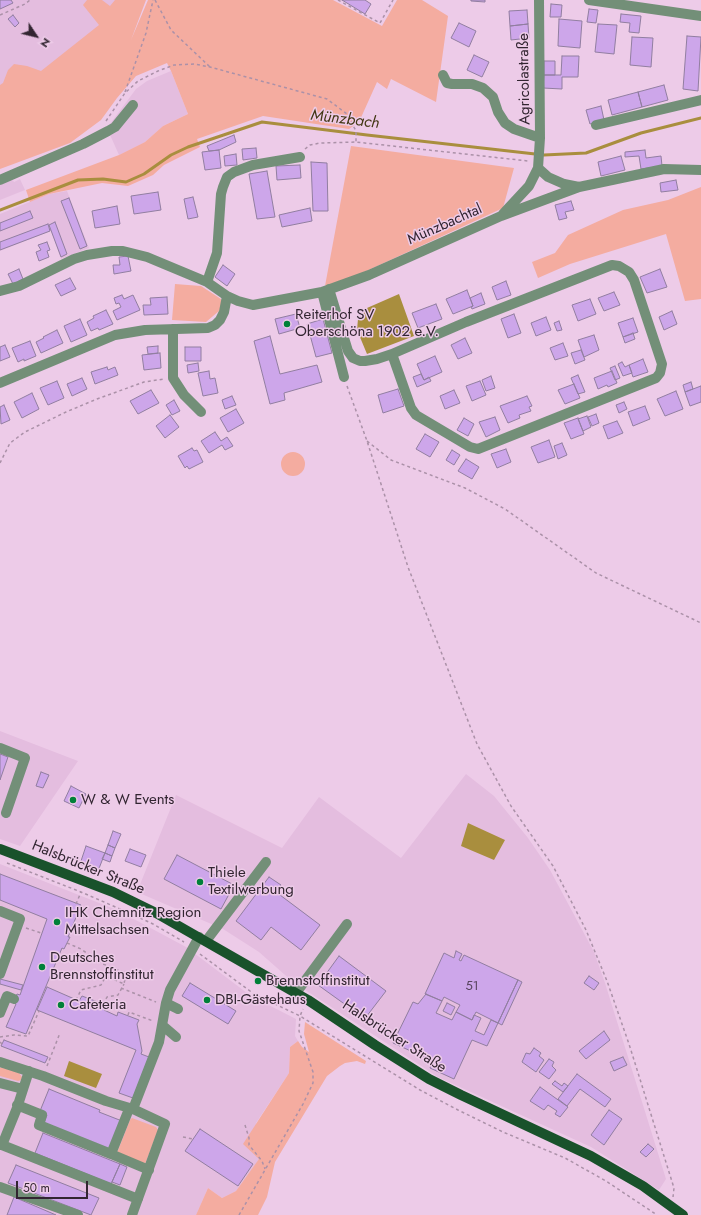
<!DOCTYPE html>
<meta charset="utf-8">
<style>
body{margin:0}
#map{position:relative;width:701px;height:1215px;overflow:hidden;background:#edcbe8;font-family:Jost,sans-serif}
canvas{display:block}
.north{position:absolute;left:16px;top:16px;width:40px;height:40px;-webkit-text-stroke:3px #edcbe8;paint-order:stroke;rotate:125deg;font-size:11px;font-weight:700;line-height:16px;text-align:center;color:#322531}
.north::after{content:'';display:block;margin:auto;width:14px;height:18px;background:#322531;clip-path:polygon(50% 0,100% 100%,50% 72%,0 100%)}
.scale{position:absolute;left:16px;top:1181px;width:72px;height:18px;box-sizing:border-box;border:2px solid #322531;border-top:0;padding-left:5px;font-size:12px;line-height:14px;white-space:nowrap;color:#322531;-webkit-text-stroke:3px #edcbe8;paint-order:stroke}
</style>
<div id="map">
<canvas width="701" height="1215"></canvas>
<div class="north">N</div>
<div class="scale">50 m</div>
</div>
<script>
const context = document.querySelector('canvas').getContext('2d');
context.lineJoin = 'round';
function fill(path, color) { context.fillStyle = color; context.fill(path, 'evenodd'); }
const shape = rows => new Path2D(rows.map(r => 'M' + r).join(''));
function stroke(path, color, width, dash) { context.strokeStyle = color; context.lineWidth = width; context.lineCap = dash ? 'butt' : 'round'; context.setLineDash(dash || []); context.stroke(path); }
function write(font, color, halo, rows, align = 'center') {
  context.font = font + ' Jost,sans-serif'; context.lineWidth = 3; context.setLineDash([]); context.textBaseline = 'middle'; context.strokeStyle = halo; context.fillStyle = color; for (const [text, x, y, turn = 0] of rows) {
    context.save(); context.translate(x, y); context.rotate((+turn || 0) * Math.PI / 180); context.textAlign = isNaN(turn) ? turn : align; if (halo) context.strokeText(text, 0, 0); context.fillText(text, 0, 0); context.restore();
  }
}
const built = shape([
 [0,0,128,0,40,81,0,89],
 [171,71,188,114,163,126,145,142,119,155,107,128,136,89,147,81],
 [12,179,14,182,20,179,25,190,0,200,0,185],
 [67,191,89,248,61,259,51,231,0,251,0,214,49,194],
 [0,731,78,761,20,846,0,839],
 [466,774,494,796,528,838,550,870,594,952,605,983,666,1179,659,1190,591,1147,438,1077,293,982,259,952,223,929,137,892,176,795,282,848,319,797,401,858],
 [0,864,117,910,186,947,251,996,296,1019,295,1036,298,1041,290,1047,289,1073,256,1123,260,1159,236,1191,222,1198,208,1188,196,1215,0,1215]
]);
const green = shape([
 [87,0,102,0,110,6,115,0,146,0,131,40,148,0,333,0,382,26,397,0,422,0,448,16,436,102,391,79,387,89,377,82,359,122,349,129,263,116,197,139,200,147,164,165,153,175,128,186,102,183,49,194,30,202,26,190,119,155,145,142,163,126,188,114,171,71,167,63,136,76,117,98,101,120,70,143,0,169,0,85,3,83,8,70,14,64,27,66,41,71,99,25,83,5],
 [351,146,514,168,503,208,360,274,325,286],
 [701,187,701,299,685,301,666,234,570,264,538,278,532,262,555,253,568,235,623,210,668,200],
 [175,284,201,286,221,299,222,305,219,311,206,322,172,320],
 '281 464a12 12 0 1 1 24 0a12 12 0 1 1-24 0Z',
 [305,1022,366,1061,365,1064,357,1061,345,1063,340,1066,327,1076,275,1162,267,1197,258,1215,196,1215,208,1188,222,1198,236,1191,259,1159,243,1144,289,1073,290,1047,298,1041,302,1047,309,1052,304,1034],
 [2,1067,19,1073,22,1077,21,1080,18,1081,0,1076,0,1068],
 [132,1118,156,1127,158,1130,145,1164,117,1153,130,1120]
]);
const water = shape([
 [399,294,414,336,367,354,357,330,358,319,367,308],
 [468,823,505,840,494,860,461,846],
 [69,1061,102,1074,96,1088,64,1076]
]);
const stream = shape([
 [0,210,78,180,103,179,126,182,144,174,171,155,188,147,262,122,367,135,544,155,586,153,641,133,701,118]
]);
const building = shape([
 [0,0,11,0,13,3,0,9,0,0],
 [342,0,365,0,371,4,365,14,342,0],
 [471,0,485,0,485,2,471,1,471,0],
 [551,4,562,5,561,17,550,17,551,4],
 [589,9,598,10,596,23,587,22,589,9],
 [527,10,528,24,510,26,509,11,527,10],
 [621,14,641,16,639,33,629,32,630,23,620,22,621,14],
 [13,15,19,23,15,27,8,19,13,15],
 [559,19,582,21,580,48,558,46,559,19],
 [459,23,476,31,469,47,451,38,459,23],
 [528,24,529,38,511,40,510,26,528,24],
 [598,24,617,25,614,54,595,52,598,24],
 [687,36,701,37,698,91,683,89,687,36],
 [632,37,653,38,651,67,630,65,632,37],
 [474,55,489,62,482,77,467,70,474,55],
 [562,56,579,56,578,77,562,77,562,89,543,88,544,75,561,75,562,56],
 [544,61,555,61,555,75,544,75,544,61],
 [664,85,668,100,642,107,638,92,664,85],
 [638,92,642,107,612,115,608,100,638,92],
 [601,106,604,120,590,124,586,110,601,106],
 [234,135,236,142,219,150,209,151,207,146,234,135],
 [256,148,257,158,243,160,242,149,256,148],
 [219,150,221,168,205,170,202,152,219,150],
 [645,150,646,158,661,156,662,166,641,169,639,156,625,157,625,152,645,150],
 [236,154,237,165,225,166,224,156,236,154],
 [621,156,625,170,601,176,598,162,621,156],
 [311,162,327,163,328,211,313,211,311,162],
 [300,165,301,178,277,180,276,166,300,165],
 [267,171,275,217,257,219,249,174,267,171],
 [676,180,678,190,661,192,660,183,676,180],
 [158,192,161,210,134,214,131,196,158,192],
 [193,197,198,217,188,219,184,199,193,197],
 [69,198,87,246,80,249,61,201,69,198],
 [571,201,574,210,565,212,567,218,559,220,555,205,571,201],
 [117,206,120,224,95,228,92,211,117,206],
 [310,208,312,221,282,227,279,215,310,208],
 [30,211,33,218,0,231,0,223,30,211],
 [55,222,67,254,61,257,49,225,55,222],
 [48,224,50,231,0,250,0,242,48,224],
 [47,242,50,250,47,251,49,257,39,261,36,252,41,250,38,245,47,242],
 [128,256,131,271,114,274,113,265,120,265,119,257,128,256],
 [223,265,235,274,227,286,215,277,223,265],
 [19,269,23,279,13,284,8,274,19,269],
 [660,269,667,287,647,293,640,277,660,269],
 [70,278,76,289,61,296,55,285,70,278],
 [506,281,511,295,497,300,492,287,506,281],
 [467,290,473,306,453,314,446,299,467,290],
 [614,292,620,305,604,311,598,298,614,292],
 [481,293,485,304,472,309,471,307,473,306,470,298,481,293],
 [122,295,124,299,133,295,140,310,117,320,113,311,121,307,119,303,116,304,114,298,122,295],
 [167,297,168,314,144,315,143,305,151,305,150,298,167,297],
 [590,299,596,314,578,321,572,305,590,299],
 [436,304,442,319,418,328,412,313,436,304],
 [106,310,113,324,99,330,98,328,91,331,87,322,94,318,93,316,106,310],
 [672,311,677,324,664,330,659,317,672,311],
 [296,314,300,328,279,334,275,319,296,314],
 [514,314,521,333,508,338,501,319,514,314],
 [546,317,551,330,536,336,531,323,546,317],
 [633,318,638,332,623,337,618,323,633,318],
 [80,319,87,335,71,342,64,326,80,319],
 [323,319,332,353,316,357,307,324,323,319],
 [559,321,562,330,557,331,554,323,559,321],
 [57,330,63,343,41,353,36,342,44,338,43,337,57,330],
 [633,333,635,339,625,343,623,337,633,333],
 [594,335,599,350,584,357,578,340,594,335],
 [270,336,280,374,317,365,322,382,284,393,285,400,270,404,254,341,270,336],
 [465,338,472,353,458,359,451,345,465,338],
 [30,341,36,356,24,361,24,359,18,362,12,348,30,341],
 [563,343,568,356,555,360,550,348,563,343],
 [5,345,10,357,0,361,0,347,5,345],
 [158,346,158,353,148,354,147,347,158,346],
 [185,347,201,347,201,361,185,361,185,347],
 [581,350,585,360,575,364,571,353,581,350],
 [160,353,161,368,144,370,142,355,160,353],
 [435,356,442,372,424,380,417,364,435,356],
 [643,359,648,372,633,377,629,365,643,359],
 [622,362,625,367,629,365,632,373,623,376,618,364,622,362],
 [198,363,199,371,188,373,187,365,198,363],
 [615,366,620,378,615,380,610,368,615,366],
 [107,367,108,370,115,367,118,375,95,384,91,372,107,367],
 [209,371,210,379,215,378,218,393,203,396,198,373,209,371],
 [612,371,617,383,608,387,607,385,598,389,594,378,612,371],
 [421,374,424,380,429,377,431,381,417,387,413,377,421,374],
 [578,375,585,392,578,394,571,378,578,375],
 [491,376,495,388,486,391,482,380,491,376],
 [82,378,87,389,72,396,67,384,82,378],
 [57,381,64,398,48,405,40,388,57,381],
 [480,381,486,395,472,401,466,386,480,381],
 [691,382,693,389,685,392,683,385,691,382],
 [574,384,580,398,565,404,558,390,574,384],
 [701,386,701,402,690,406,685,392,701,386],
 [398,389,404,406,383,413,378,395,398,389],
 [151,390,159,403,138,414,130,401,151,390],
 [454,390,460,403,445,409,440,396,454,390],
 [676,391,683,409,665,416,657,399,676,391],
 [32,393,39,409,22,418,14,402,32,393],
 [232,396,236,405,225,409,222,400,232,396],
 [527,396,532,406,529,407,531,411,519,415,520,418,508,423,500,406,527,396],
 [174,400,180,411,172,415,166,405,174,400],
 [624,402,627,409,619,413,616,405,624,402],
 [4,405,10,420,1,424,0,407,4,405],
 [645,406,650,419,633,426,628,412,645,406],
 [236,409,244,423,228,432,220,418,236,409],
 [596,414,599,423,592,426,588,417,596,414],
 [170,415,179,427,165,438,156,426,170,415],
 [587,416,591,427,583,431,578,419,587,416],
 [495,417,500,430,486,437,479,422,495,417],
 [464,418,474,424,468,436,457,430,464,418],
 [578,418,584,434,571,439,564,423,578,418],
 [617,421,623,433,608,439,603,426,617,421],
 [215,432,221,441,227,437,233,446,225,450,222,445,209,453,201,441,215,432],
 [425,434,439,442,430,457,416,449,425,434],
 [549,440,555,457,538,463,531,447,549,440],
 [562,443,567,455,558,459,554,446,562,443],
 [192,448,194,451,197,450,203,462,189,469,187,466,185,468,178,456,192,448],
 [506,449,511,462,497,468,491,454,506,449],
 [452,450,460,455,454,465,446,460,452,450],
 [466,459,479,467,472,479,458,471,466,459],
 [0,754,8,757,0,780,0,754],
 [41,772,49,775,43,788,36,786,41,772],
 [71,786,86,794,79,808,64,801,71,786],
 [113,831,121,834,115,848,108,845,113,831],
 [108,845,115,848,112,856,105,853,108,845],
 [86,846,105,853,98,871,80,864,86,846],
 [130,849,146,855,141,867,125,861,130,849],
 [105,853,112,856,110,862,102,859,105,853],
 [177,855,234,885,221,909,164,879,177,855],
 [0,874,81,905,68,937,70,937,64,949,62,948,26,1034,6,1027,16,1004,13,1003,14,999,17,994,20,995,47,919,0,900,0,874],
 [269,877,281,885,276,892,320,925,301,950,271,927,261,940,236,921,269,877],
 [456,951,462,954,459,960,461,961,464,955,518,980,498,1023,476,1012,472,1020,456,1012,460,1005,444,997,442,1001,425,994,444,953,454,958,456,951],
 [339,956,386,991,363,1021,355,1015,357,1013,318,985,339,956],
 [589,976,599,983,594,990,584,983,589,976],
 [0,979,23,985,21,990,0,984,0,979],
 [518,980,522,982,502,1025,498,1023,518,980],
 [190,983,236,1011,228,1024,182,996,190,983],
 [47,987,79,1001,82,996,103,1004,106,1005,104,1010,117,1016,118,1012,139,1020,137,1024,142,1051,141,1054,149,1057,133,1098,119,1093,136,1050,37,1010,47,987],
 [426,994,442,1001,436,1013,452,1020,456,1012,472,1020,474,1015,481,1018,475,1031,484,1035,491,1020,498,1023,487,1046,472,1040,454,1079,430,1068,433,1061,393,1043,413,1002,418,1004,426,994],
 [447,1003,455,1007,451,1015,443,1011,447,1003],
 [604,1031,610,1040,586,1059,579,1051,604,1031],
 [4,1040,48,1057,45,1063,1,1046,4,1040],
 [534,1048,541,1053,539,1056,544,1060,536,1072,522,1062,526,1053,530,1054,534,1048],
 [623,1057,627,1065,614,1071,610,1062,623,1057],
 [549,1059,554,1062,552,1066,556,1070,549,1079,539,1072,549,1059],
 [577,1074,611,1099,605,1107,580,1089,567,1106,558,1099,577,1074],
 [555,1081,562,1086,564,1083,568,1086,563,1092,552,1084,555,1081],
 [540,1087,568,1107,560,1117,555,1114,557,1111,548,1105,544,1110,530,1101,540,1087],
 [49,1089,100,1110,99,1112,122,1121,110,1151,44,1123,47,1115,40,1111,49,1089],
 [609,1110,622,1119,604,1145,591,1135,609,1110],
 [200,1129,253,1164,238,1186,185,1151,200,1129],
 [43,1133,120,1164,111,1184,35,1153,43,1133],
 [648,1144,654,1149,646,1157,640,1152,648,1144],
 [120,1164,127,1167,120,1185,112,1182,120,1164],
 [16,1165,99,1198,91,1215,8,1183,16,1165],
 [14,1197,56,1215,7,1215,14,1197]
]);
const path = shape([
 [155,0,171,30,210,67],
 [338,0,380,23,393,0],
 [0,15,25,4,30,0],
 [125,92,146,33,153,0],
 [106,121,125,93,138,81,158,71,174,65,194,64,210,67,327,99,347,114,356,131,356,142],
 [305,149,310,145,320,143,356,142,528,161],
 [347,386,367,441,408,567,477,744,511,806,553,866,586,930,607,981,629,1044,674,1188,673,1197],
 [367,441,391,460,465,488,505,509,596,573,701,623],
 [0,463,10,443,25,432,66,412,97,399,144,382,164,379],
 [7,863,81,892,127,912,153,924,184,942],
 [76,904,81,892],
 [26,928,41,933],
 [67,943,81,949,101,963,110,967],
 [200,954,254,994,300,1016,420,1090,458,1110,503,1132,565,1158,606,1181,657,1215],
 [110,967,126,973,124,984,106,976,110,967],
 [121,988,156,1002],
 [76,1000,81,990,101,985,106,976],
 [103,1004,107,997,118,995,124,984],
 [128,1015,129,1012,153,1021],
 [0,1037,14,1035,28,1036,39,1011],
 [0,1042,2,1044],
 [47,1066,60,1033],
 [245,1125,249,1138,249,1145,262,1161,265,1169],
 [183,1137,193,1139],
 [239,1215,303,1104,313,1083,313,1072,299,1031,300,1016,303,1009]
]);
const minor = shape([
 [589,0,701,16],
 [443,75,447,83,452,84,472,84,483,88,493,97,498,112,505,123,514,129,540,138],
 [596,125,701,100],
 [538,168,548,177,564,184,579,187],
 [0,180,83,144,108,131,115,127,133,105],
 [503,214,529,186,538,168,540,138,539,0],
 [207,282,217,253,221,194,223,187,227,177,234,172,253,165,300,157],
 [329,289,348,351,353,358,360,361,365,361,377,359,392,354,466,322,612,265,619,266,629,272,634,280,662,364,660,373,656,378,478,449,470,447,416,415,411,408,392,354],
 [0,291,19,286,74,259,87,255,112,251,123,251,147,257,207,282,227,296,238,301,253,305,322,292,369,275,501,216,579,187,664,169,701,170],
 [322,292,344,377],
 [173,329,173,378,184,395,201,412],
 [0,383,115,335,145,330,208,328,215,325,220,320,224,312,227,296],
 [0,748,25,758,6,813],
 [0,911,20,919,0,974],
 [206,941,266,862],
 [296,993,347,924],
 [166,1003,178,1009],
 [0,1013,7,996,14,999],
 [162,1025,176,1037],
 [0,1062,43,1076,106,1101,133,1109,159,1042,166,1003,170,990,199,937],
 [0,1083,23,1089],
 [17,1105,42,1115,39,1125,111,1154],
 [129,1109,111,1154,149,1170],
 [0,1145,2,1145,138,1199],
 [2,1145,17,1108,29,1071],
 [0,1187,78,1215],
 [132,1215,165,1124,133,1109]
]);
const major = shape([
 [0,849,113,892,156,913,308,1000,375,1045,429,1079,461,1095,591,1156,643,1186,683,1215]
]);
const markers = [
 [287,324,4,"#008039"],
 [73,800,4,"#008039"],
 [200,882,4,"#008039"],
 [57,922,4,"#008039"],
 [42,967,4,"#008039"],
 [258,981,4,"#008039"],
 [207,1000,4,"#008039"],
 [61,1005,4,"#008039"]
];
const numberNames = [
 ["51",472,987]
];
const streetNames = [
 ["Agricolastraße",525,79,-91],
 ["Münzbachtal",445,225,-24],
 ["Halsbrücker Straße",88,868,22],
 ["Halsbrücker Straße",394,1037,33]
];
const poiNames = [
 ["Reiterhof SV",295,315],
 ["Oberschöna 1902 e.V.",295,332],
 ["W & W Events",81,800],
 ["Thiele",208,873],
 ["Textilwerbung",208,890],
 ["IHK Chemnitz Region",65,913],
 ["Mittelsachsen",65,930],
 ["Deutsches",50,958],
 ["Brennstoffinstitut",50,975],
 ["Brennstoffinstitut",266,981],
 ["DBI-Gästehaus",215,1000],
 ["Cafeteria",69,1005]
];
const waterNames = [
 ["Münzbach",345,120,7]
];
fill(built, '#e4bddf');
fill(green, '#f4aca0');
fill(water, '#a98e3e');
stroke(stream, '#a98e3e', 3);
fill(building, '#cda6ea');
stroke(building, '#917ea0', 1);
stroke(path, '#ab91a8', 1.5, [3, 3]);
stroke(minor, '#738f78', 10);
stroke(major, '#19522b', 10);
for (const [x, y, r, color] of markers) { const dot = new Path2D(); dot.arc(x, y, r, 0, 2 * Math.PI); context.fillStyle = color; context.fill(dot); stroke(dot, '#edcbe8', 1.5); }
write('13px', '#59455f', null, numberNames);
write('15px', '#322531', '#edcbe8', streetNames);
write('15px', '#322531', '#edcbe8', poiNames, 'left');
write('italic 16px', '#433714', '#edcbe8', waterNames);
</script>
